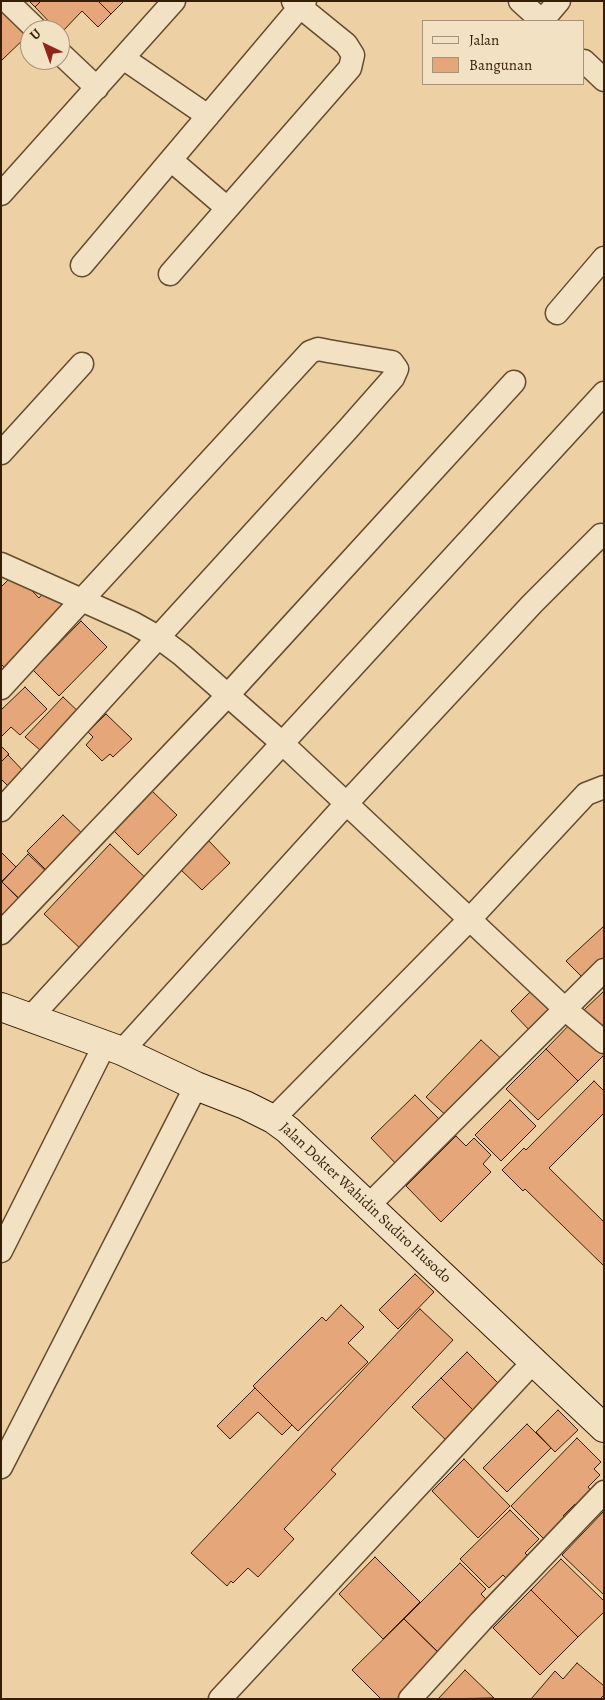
<!DOCTYPE html>
<style>
body{margin:0}
#map{position:relative;width:605px;height:1700px;overflow:hidden;background:#edd1a5;font-family:Alegreya,serif}
canvas{display:block}
.frame{position:absolute;inset:0;border:2px solid #351e05;pointer-events:none}
.legend{position:absolute;left:422px;top:20px;width:162px;height:65px;box-sizing:border-box;background:#f3e1c4;border:1px solid #a79378;margin:0;padding:6px 9px;list-style:none;font-size:15px;color:#351e05}
.legend li{display:flex;align-items:center;gap:10px;height:25px}
.legend b{width:25px;border:1px solid #a79378}
.north{position:absolute;left:20px;top:20px;width:50px;height:50px;box-sizing:border-box;background:#f3e1c4;border:1px solid #a79378;border-radius:50%;rotate:318deg;font-size:14px;font-weight:700;line-height:20px;text-align:center;color:#351e05}
.north::after{content:'';display:block;margin:auto;width:18px;height:22px;background:#8f2418;clip-path:polygon(50% 0,100% 100%,50% 72%,0 100%)}
</style>
<div id="map">
<canvas width="605" height="1700"></canvas>
<div class="frame"></div>
<ul class="legend">
<li><b style="height:6px;background:#f3e1c4"></b>Jalan</li>
<li><b style="height:14px;background:#e5a77a"></b>Bangunan</li>
</ul>
<div class="north">U</div>
</div>
<script>
const context = document.querySelector('canvas').getContext('2d');
context.lineJoin = 'round';
function fill(path, color) { context.fillStyle = color; context.fill(path, 'evenodd'); }
const shape = rows => new Path2D(rows.map(r => 'M' + r).join(''));
function stroke(path, color, width, dash) { context.strokeStyle = color; context.lineWidth = width; context.lineCap = dash ? 'butt' : 'round'; context.setLineDash(dash || []); context.stroke(path); }
function write(font, color, halo, rows, align = 'center') {
  context.font = font + ' Alegreya,serif'; context.lineWidth = 4; context.setLineDash([]); context.textBaseline = 'middle'; context.strokeStyle = halo; context.fillStyle = color; for (const [text, x, y, turn = 0] of rows) {
    context.save(); context.translate(x, y); context.rotate((+turn || 0) * Math.PI / 180); context.textAlign = isNaN(turn) ? turn : align; if (halo) context.strokeText(text, 0, 0); context.fillText(text, 0, 0); context.restore();
  }
}
const building = shape([
 [1,1,30,33,1,61,1,1],
 [29,1,41,1,35,7,29,1],
 [41,1,98,1,111,14,98,27,82,11,61,33,60,30,57,30,35,7,41,1],
 [98,1,124,1,111,14,98,1],
 [15,573,39,598,48,588,72,612,11,674,1,664,1,587,15,573],
 [81,621,107,647,59,696,33,670,81,621],
 [25,687,47,709,20,735,11,727,1,737,1,710,25,687],
 [63,697,84,717,48,757,25,737,63,697],
 [106,714,132,739,113,757,110,754,102,761,86,745,93,737,88,732,106,714],
 [1,746,9,754,1,762,1,746],
 [8,755,29,777,15,793,1,779,1,762,8,755],
 [152,791,177,815,138,855,114,831,152,791],
 [63,815,89,840,48,872,27,851,63,815],
 [208,840,230,863,202,890,180,869,208,840],
 [110,844,152,884,86,954,44,914,110,844],
 [1,852,16,867,1,882,1,852],
 [28,854,53,878,38,893,30,885,18,898,2,882,28,854],
 [2,882,27,906,1,917,1,882,2,882],
 [604,926,604,968,588,983,566,961,604,926],
 [537,985,560,1009,534,1035,511,1011,537,985],
 [604,991,604,1029,584,1010,604,991],
 [575,1019,604,1045,604,1055,578,1081,546,1049,575,1019],
 [481,1040,506,1063,451,1120,426,1097,481,1040],
 [546,1049,578,1081,538,1120,506,1089,546,1049],
 [594,1081,604,1091,604,1113,549,1168,604,1222,604,1266,525,1189,523,1191,502,1170,524,1148,526,1150,594,1081],
 [415,1095,447,1127,402,1170,371,1138,415,1095],
 [510,1100,536,1126,501,1161,475,1135,510,1100],
 [456,1136,466,1146,474,1138,491,1155,483,1164,491,1172,441,1222,406,1186,456,1136],
 [415,1274,434,1292,398,1329,379,1310,415,1274],
 [341,1305,364,1327,348,1343,368,1362,298,1431,253,1386,322,1317,326,1321,341,1305],
 [420,1309,453,1340,331,1470,336,1474,284,1529,294,1539,258,1577,248,1568,233,1583,231,1581,227,1586,191,1553,420,1309],
 [467,1352,501,1386,475,1412,441,1378,467,1352],
 [441,1378,481,1418,452,1446,412,1407,441,1378],
 [255,1388,292,1425,282,1435,258,1412,230,1439,217,1426,255,1388],
 [558,1410,578,1430,555,1452,536,1432,558,1410],
 [527,1424,551,1448,507,1492,483,1468,527,1424],
 [577,1438,601,1462,594,1469,600,1475,588,1487,592,1492,578,1507,575,1504,563,1516,571,1524,550,1545,511,1506,577,1438],
 [464,1459,510,1506,478,1538,432,1491,464,1459],
 [510,1510,539,1539,525,1553,534,1562,512,1584,503,1575,489,1588,460,1559,510,1510],
 [604,1511,604,1595,562,1555,604,1511],
 [375,1557,420,1602,383,1639,339,1594,375,1557],
 [561,1559,604,1601,604,1612,578,1637,531,1590,561,1559],
 [460,1563,486,1589,481,1594,491,1604,444,1658,404,1619,460,1563],
 [531,1590,578,1637,540,1675,493,1628,531,1590],
 [404,1619,444,1658,403,1699,381,1699,352,1670,404,1619],
 [577,1663,604,1686,604,1695,600,1699,531,1699,555,1671,563,1679,577,1663],
 [465,1670,494,1698,438,1699,465,1670]
]);
const minor = shape([
 [7,1,37,30],
 [520,1,542,21],
 [542,21,559,1],
 [60,53,97,88],
 [123,58,208,116],
 [584,61,604,80],
 [171,160,227,208],
 [1,194,174,1],
 [82,265,305,1],
 [170,274,350,68,353,55,346,44,293,1],
 [557,313,604,258],
 [1,453,82,364],
 [1,564,133,623,158,637,182,655,282,743,565,1009,604,1042],
 [1,688,310,352,318,349,328,351,392,362,397,369,393,378,348,429,1,810],
 [1,933,227,696,514,382],
 [31,1017,604,393],
 [122,1051,346,804,532,604,601,535],
 [273,1119,470,919,586,794,604,787],
 [369,1205,604,970],
 [1,1251,105,1044],
 [1,1467,196,1086],
 [220,1699,535,1360],
 [410,1699,481,1621,604,1492]
]);
const secondary = shape([
 [1,1007,122,1051,196,1086,245,1105,273,1119,288,1130,604,1428]
]);
const streetNames = [
 ["Jalan Dokter Wahidin Sudiro Husodo",365,1203,43]
];
fill(building, '#e5a77a');
stroke(building, '#351e05', 1);
stroke(minor, '#634b2d', 25);
stroke(secondary, '#351e05', 30);
stroke(minor, '#f3e1c4', 22);
stroke(secondary, '#f3e1c4', 28);
write('15px', '#351e05', '#f3e1c4', streetNames);
</script>
